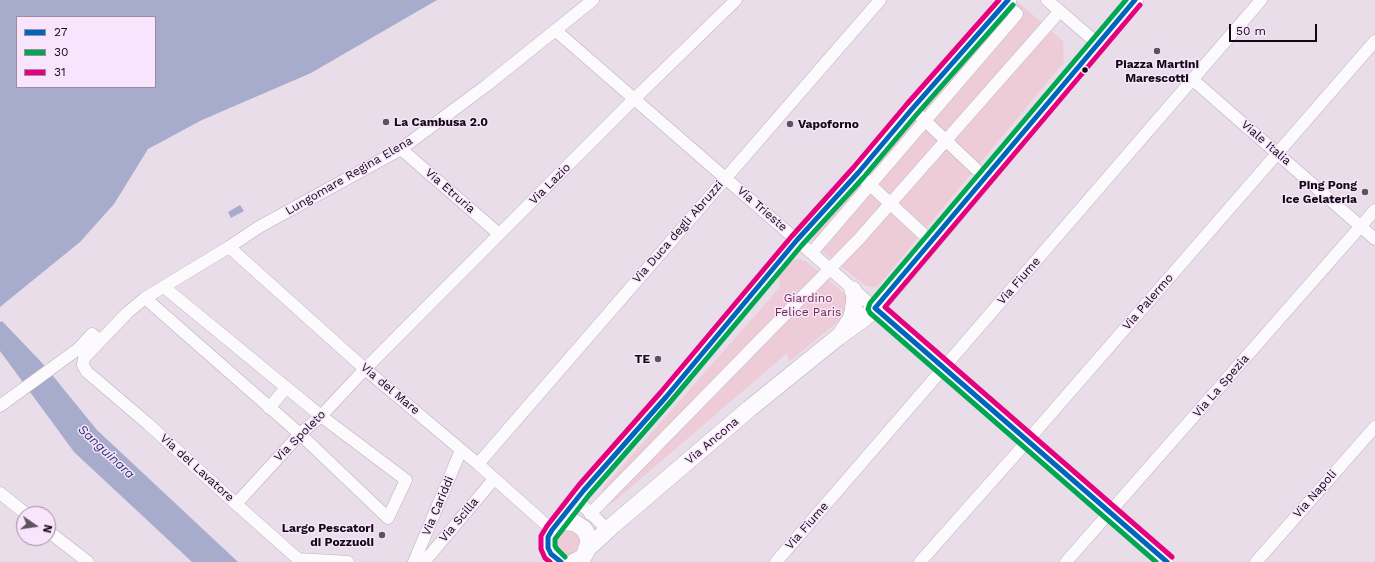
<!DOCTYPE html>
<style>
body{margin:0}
#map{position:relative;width:1375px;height:562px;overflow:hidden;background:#e8dde9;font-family:"Work Sans",sans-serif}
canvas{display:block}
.legend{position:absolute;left:16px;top:16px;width:140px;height:72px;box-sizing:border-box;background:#f8e4fd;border:1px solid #9c8d9f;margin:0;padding:5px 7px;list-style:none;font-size:12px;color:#110a12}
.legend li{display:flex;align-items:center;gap:8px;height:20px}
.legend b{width:20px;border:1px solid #9c8d9f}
.north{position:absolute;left:16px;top:506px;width:40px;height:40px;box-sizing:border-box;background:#f8e4fd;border:1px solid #9c8d9f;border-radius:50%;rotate:103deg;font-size:11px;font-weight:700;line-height:16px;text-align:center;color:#110a12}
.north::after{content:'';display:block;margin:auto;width:14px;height:18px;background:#5c545d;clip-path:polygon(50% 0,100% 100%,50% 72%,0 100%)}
.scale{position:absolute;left:1229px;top:24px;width:88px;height:18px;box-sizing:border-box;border:2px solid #110a12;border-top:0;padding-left:5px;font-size:12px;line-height:14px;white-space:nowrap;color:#110a12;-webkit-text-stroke:3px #f8e4fd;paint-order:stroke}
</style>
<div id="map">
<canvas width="1375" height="562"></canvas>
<ul class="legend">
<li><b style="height:5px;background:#0065bd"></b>27</li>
<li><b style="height:5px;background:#00a651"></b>30</li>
<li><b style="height:5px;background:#e5007d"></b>31</li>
</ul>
<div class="north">N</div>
<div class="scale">50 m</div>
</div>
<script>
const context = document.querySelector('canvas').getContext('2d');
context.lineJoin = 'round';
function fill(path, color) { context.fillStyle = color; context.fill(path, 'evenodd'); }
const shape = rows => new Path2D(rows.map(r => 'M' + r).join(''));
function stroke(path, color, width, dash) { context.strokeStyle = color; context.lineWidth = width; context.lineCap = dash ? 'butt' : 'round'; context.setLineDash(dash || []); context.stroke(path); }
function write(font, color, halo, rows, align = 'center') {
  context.font = font + ' "Work Sans",sans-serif'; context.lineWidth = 3; context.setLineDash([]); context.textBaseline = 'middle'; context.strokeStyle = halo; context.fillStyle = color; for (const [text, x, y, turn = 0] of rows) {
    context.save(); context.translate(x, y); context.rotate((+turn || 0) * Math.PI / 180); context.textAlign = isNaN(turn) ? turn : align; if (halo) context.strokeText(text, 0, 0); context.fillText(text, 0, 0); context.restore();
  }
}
const green = shape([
 [1018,2,1063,41,1064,62,878,286,872,287,866,286,814,245,813,239,816,230],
 [798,259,806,261,845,294,848,302,846,312,841,319,789,362,787,353,616,500,611,503,607,502,602,494,603,488,780,287,778,276,790,261],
 '556 543a12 12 0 1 1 24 0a12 12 0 1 1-24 0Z'
]);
const water = shape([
 [0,0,437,0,311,73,202,120,148,149,114,204,80,242,0,307],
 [17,17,155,17,155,87,17,87],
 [240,205,244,211,231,218,228,212],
 [2,321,44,365,97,430,238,562,192,562,74,452,0,351,0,322]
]);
const street = shape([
 [1047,0,1098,44],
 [555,30,1167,562],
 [1192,79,1375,239],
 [919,115,976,169],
 [401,149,499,234],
 [865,180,922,233],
 [229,247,365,369,478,464,552,530],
 [814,250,1017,14,1005,4],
 [145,298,300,434,388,518,406,480,321,416,164,287],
 [0,406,78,349,92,334,100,341],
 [269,408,286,388],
 [478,464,880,0],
 [0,493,26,514],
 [576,499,608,530],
 [236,504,300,434,321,416,365,369,626,107,736,0],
 [590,514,859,239,1060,11],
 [48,531,88,562],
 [348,562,298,559,236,504,147,423,87,372,83,365,84,358,127,313,145,298,229,247,259,227,401,149,487,85,593,0],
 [414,562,461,450],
 [424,562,494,479],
 [776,562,1261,0],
 [920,562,1015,455,1375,41],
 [1066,562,1375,210],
 [1256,562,1375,427]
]);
const secondary = shape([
 [843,331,851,319,853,312,855,298,853,290],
 [556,525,576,499,666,397,797,240,858,173,912,109,1008,0],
 [588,548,612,526,749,409,838,337,863,319,879,305,1135,0],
 [561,562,551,554,548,548,548,537,552,530,556,525,563,522,569,522,575,523,584,529,588,537,589,542,585,554,582,558,574,562]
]);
const bus1 = shape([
 [1135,0,875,308,1167,562],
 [561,562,551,554,548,548,548,537,552,530,584,490,666,397,797,240,858,173,912,109,1008,0]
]);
const bus2 = shape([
 [1126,0,870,303,868,309,870,313,1156,562],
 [565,557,557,549,555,546,555,539,589,495,671,401,802,245,863,178,917,114,1013,5]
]);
const bus3 = shape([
 [1140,5,885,307,1172,557],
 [550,562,545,558,541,549,541,536,547,526,579,485,661,392,792,236,853,168,907,104,999,0]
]);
const markers = [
 [1157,51,4,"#5c545d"],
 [1085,70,3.5,"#110a12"],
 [386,122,4,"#5c545d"],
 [790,124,4,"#5c545d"],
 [1365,192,4,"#5c545d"],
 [658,359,4,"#5c545d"],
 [382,535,4,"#5c545d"]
];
const poiNames = [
 ["Piazza Martini",1157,64,"center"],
 ["Marescotti",1157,78,"center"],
 ["La Cambusa 2.0",394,122,"left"],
 ["Vapoforno",798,124,"left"],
 ["Ping Pong",1357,185],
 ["Ice Gelateria",1357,199],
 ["TE",650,359],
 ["Largo Pescatori",374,528],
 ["di Pozzuoli",374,542]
];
const streetNames = [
 ["Viale Italia",1266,143,41],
 ["Lungomare Regina Elena",349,176,-30],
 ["Via Lazio",550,184,-45],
 ["Via Etruria",450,191,41],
 ["Via Trieste",762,209,41],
 ["Via Duca degli Abruzzi",678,232,-49],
 ["Via Fiume",1019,281,-49],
 ["Via Palermo",1148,302,-49],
 ["Via La Spezia",1221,386,-49],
 ["Via del Mare",390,389,40],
 ["Via Spoleto",300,436,-45],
 ["Via Ancona",712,441,-40],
 ["Via del Lavatore",197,468,42],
 ["Via Napoli",1315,494,-49],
 ["Via Cariddi",438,506,-67],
 ["Via Scilla",459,520,-50],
 ["Via Fiume",807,526,-49]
];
const parkNames = [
 ["Giardino",808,298],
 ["Felice Paris",808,312]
];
const waterNames = [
 ["Sanguinara",106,452,43]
];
fill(green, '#edccd7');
fill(water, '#a8accc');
stroke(street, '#bab1bb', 13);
stroke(secondary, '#bab1bb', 18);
stroke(street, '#fcfafc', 12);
stroke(secondary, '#fcfafc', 17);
stroke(bus1, '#0065bd', 5);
stroke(bus2, '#00a651', 5);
stroke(bus3, '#e5007d', 5);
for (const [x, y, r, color] of markers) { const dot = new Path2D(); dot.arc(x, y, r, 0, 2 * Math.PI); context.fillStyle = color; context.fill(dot); stroke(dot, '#f8e4fd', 1.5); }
write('bold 12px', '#110a12', '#f8e4fd', poiNames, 'right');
write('12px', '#110a12', '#f8e4fd', streetNames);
write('12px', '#6d2d3e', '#f8e4fd', parkNames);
write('italic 13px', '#2e376c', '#f8e4fd', waterNames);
</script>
